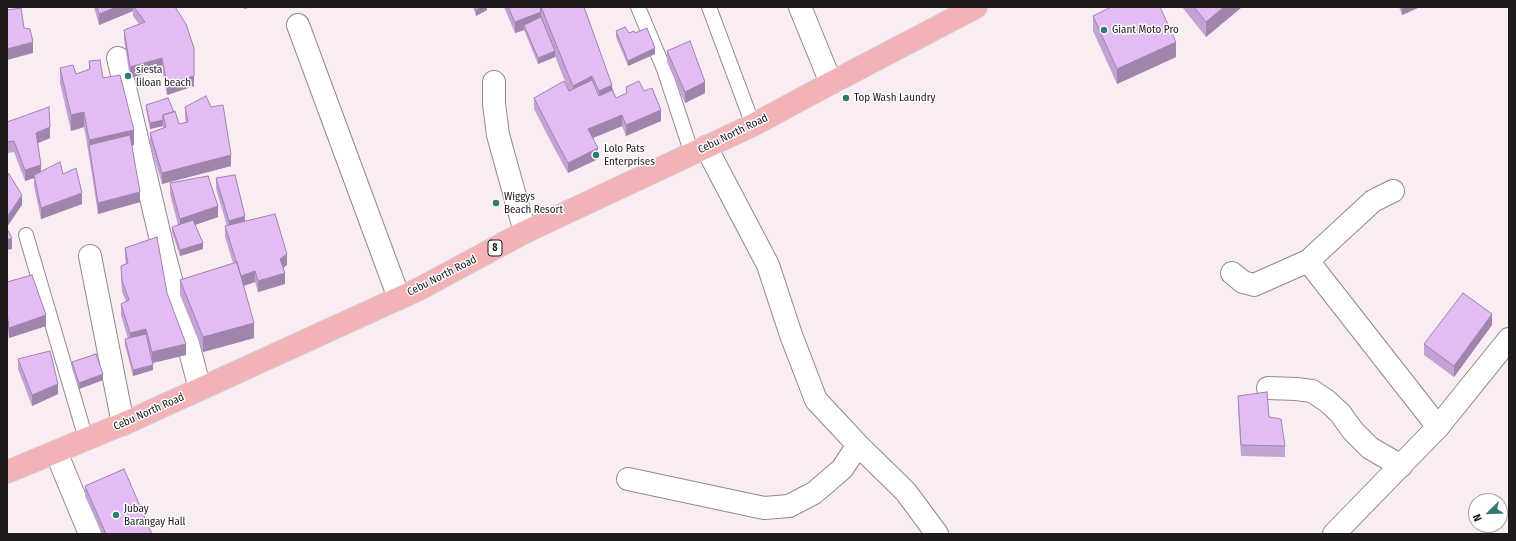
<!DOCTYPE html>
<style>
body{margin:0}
#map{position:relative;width:1516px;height:541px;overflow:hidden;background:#faecf3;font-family:"Fira Sans Condensed",sans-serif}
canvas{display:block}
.frame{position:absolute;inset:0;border:8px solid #1f1a1d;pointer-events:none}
.north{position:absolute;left:1468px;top:493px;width:40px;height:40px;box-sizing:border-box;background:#fff;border:1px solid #a5a3a5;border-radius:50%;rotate:247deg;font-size:11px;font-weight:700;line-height:16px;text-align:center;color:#1f1a1d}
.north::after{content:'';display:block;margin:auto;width:14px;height:18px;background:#317a78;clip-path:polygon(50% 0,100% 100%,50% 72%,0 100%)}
</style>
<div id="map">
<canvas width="1516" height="541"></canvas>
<div class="frame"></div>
<div class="north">N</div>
</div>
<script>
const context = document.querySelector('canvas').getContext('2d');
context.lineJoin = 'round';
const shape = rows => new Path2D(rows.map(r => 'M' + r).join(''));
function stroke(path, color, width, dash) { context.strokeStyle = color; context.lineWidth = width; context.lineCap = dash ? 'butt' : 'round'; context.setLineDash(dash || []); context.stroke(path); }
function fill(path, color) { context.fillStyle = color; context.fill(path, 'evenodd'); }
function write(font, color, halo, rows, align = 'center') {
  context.font = font + ' "Fira Sans Condensed",sans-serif'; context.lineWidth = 3; context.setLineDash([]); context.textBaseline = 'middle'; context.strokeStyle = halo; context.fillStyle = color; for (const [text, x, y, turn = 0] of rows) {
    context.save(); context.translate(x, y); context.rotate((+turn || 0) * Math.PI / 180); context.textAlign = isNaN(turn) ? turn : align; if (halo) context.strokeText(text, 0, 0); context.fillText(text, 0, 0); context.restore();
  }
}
const service = shape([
 [638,7,664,69,692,154],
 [709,7,753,125],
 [26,235,86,439]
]);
const minor = shape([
 [800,7,831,83],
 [298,25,399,298],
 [118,58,164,253,200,389],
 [494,82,494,104,498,135,525,232],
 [706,147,768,265,791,335,816,400,858,445,906,492,937,534],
 [90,256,123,424],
 [1308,261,1373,201,1393,191],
 [1232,273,1243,282,1254,285,1308,261,1438,427],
 [1268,388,1296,389,1312,391,1327,401,1340,413,1353,431,1370,448,1401,466],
 [56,452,90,534],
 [628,479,764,508,789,506,814,493,842,469,858,445]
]);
const tertiary = shape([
 [1334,534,1438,427,1509,339]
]);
const trunk = shape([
 [7,472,130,421,419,289,525,232,753,125,831,83,976,7]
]);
const wall = shape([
 [94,7,175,7,194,86,167,95,162,69,130,78,124,40,124,30,139,24,133,16,133,11,99,25],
 [473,7,487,7,487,10,476,16],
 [504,7,584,7,616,98,626,94,626,87,644,91,661,121,626,136,622,126,593,138,598,159,568,173,553,146,534,109,534,98,568,89,555,56,555,57,538,64,524,30,515,33],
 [1182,7,1242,7,1206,37],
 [1399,7,1420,7,1402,15],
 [1093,16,1176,57,1117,84,1093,31],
 [616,31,635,33,655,54,628,66,616,37],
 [667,51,705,93,685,103,667,62],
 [89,61,103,78,134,145,132,146,140,202,98,214,89,156,84,127,71,131,60,83,60,68,76,74,89,70],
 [146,105,179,124,186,122,185,118,185,107,231,166,162,184,150,144,150,133,163,128,163,126,150,129,146,110],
 [7,122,50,138,38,143,41,171,63,174,82,204,41,219,34,186,34,178,25,181,14,152,7,153],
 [216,178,245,221,287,265,283,268,285,284,258,292,255,282,243,286,254,338,203,352,180,295,180,280,233,263,225,237,225,226,227,226,216,189],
 [170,183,218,217,195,225,203,249,180,256,172,232,172,227,178,225,170,194],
 [125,248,167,293,186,355,153,363,153,370,133,376,125,345,125,339,128,339,121,315,121,304,126,301,122,292,121,277,121,266,126,264,125,259],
 [7,282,46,326,9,338,7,324],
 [1492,325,1454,377,1424,355,1424,344],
 [18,359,58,394,32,406,18,369],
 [72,362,103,380,79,389,72,368],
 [1238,396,1269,417,1285,446,1285,457,1241,456,1238,407],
 [85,486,152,534,102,534,85,496]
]);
const shadedWall = shape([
 [117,7,133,7,133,11,99,25,99,14],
 [244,7,252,7,244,9],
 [482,7,487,7,487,10,476,16,476,10],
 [1224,7,1242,7,1206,37,1206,22],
 [1402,7,1420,7,1402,15],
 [541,12,541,22,524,25,524,30,515,33,515,22],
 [33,42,33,53,7,60,7,49],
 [1176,42,1176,57,1117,84,1117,69],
 [655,48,655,54,628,66,628,61],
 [555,51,555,57,538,64,538,58],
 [162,58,162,69,130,78,130,67],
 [194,59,194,86,167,95,167,84],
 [592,76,592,91,573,101,573,86],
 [705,82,705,93,685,103,685,92],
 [612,85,612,100,599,106,599,91],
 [661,110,661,121,626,136,626,125],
 [84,112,84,127,71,131,71,115],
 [622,115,622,126,588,140,588,129],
 [163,120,163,126,150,129,150,123],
 [50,127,50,138,36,144,36,133],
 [134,130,134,145,91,155,89,145,89,156,89,140],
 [598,148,598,159,568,173,568,163],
 [231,155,231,166,162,184,162,173],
 [41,165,41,176,34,175,34,178,25,181,25,170],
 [140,192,140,202,98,214,98,203],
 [82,193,82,204,41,219,41,208],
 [22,195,22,205,7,227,7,217],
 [218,206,218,217,180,230,180,219],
 [245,216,245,227,229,232,229,221],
 [12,238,12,249,7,250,7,240],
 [203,243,203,249,180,256,180,250],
 [287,254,287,265,280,270,280,259],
 [255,271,255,282,240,287,240,276],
 [285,273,285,284,258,292,258,281],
 [1492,314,1492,325,1454,377,1454,366],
 [46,315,46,326,9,338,9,328],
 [254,323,254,338,203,352,203,337],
 [146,329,146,340,130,344,130,333],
 [186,344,186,355,152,363,152,352],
 [153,365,153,370,133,376,133,370],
 [103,374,103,380,79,389,79,383],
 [58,384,58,394,32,406,32,395]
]);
const building = shape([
 [97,7,117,7,99,14,97,7],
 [134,7,175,7,186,24,194,48,194,76,167,84,162,58,130,67,124,30,145,22,134,7],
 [475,7,482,7,476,10,475,7],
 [508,7,540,7,541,12,515,22,508,7],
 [541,7,584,7,612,85,599,91,592,76,573,86,541,7],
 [1111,7,1160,7,1176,42,1117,69,1093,16,1111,7],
 [1194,7,1224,7,1206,22,1194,7],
 [21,8,24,28,30,29,33,42,7,49,7,10,21,8],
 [541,17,555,51,538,58,524,25,541,17],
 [625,27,629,33,634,31,635,33,647,28,655,48,628,61,616,31,625,27],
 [690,41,705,82,685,92,667,51,690,41],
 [100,60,103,78,120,75,134,130,89,140,84,112,71,115,60,68,73,65,76,74,90,69,89,61,100,60],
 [592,80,599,96,612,90,616,98,627,93,626,87,639,81,644,91,652,88,661,110,626,125,622,115,588,129,598,148,568,163,553,135,534,98,564,81,569,91,592,80],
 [206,96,211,107,223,105,231,155,162,173,150,133,166,127,163,115,175,111,179,124,188,122,185,107,206,96],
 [168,98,174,112,163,115,163,120,150,123,146,105,168,98],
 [49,107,50,127,36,133,41,165,25,170,14,141,7,142,7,122,49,107],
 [130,135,140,192,98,203,89,145,130,135],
 [60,162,63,174,76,168,82,193,41,208,34,175,60,162],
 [9,174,22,195,7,217,7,175,9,174],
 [235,175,245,216,229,221,216,178,235,175],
 [208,176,218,206,180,219,170,183,208,176],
 [275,214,287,254,280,259,285,273,258,281,255,271,241,276,225,226,275,214],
 [193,220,203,243,180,250,172,227,193,220],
 [7,229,12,238,7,240,7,229],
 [157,237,167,293,186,344,152,352,146,329,130,333,121,304,129,300,122,281,121,266,128,263,125,248,157,237],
 [237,262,254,323,203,337,180,280,237,262],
 [32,275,46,315,9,328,7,313,7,282,32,275],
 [1463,293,1492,314,1454,366,1424,344,1463,293],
 [146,334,153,365,133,370,125,339,146,334],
 [50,351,58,384,32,395,18,359,50,351],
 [96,354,103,374,79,383,72,362,96,354],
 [1267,392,1269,417,1281,419,1285,446,1241,445,1238,396,1267,392],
 [124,469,152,534,106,534,85,486,124,469]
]);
const markers = [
 [1104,30,4,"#317a78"],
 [128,76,4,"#317a78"],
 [846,98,4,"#317a78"],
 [596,155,4,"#317a78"],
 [496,203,4,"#317a78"],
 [116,515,4,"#317a78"]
];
const shields = [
 [495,248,14]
];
const shieldNames = [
 ["8",495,248]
];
const poiNames = [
 ["Giant Moto Pro",1112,30],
 ["siesta",136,70],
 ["liloan beach",136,83],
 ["Top Wash Laundry",854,98],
 ["Lolo Pats",604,149],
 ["Enterprises",604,162],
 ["Wiggys",504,197],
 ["Beach Resort",504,210],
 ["Jubay",124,509],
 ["Barangay Hall",124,522]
];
const streetNames = [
 ["Cebu North Road",733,134,-26],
 ["Cebu North Road",442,276,-27],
 ["Cebu North Road",149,412,-24]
];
stroke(service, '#94888e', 16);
stroke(minor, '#94888e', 24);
stroke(tertiary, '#94888e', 24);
stroke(trunk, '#d2d1d2', 24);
stroke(service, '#fff', 14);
stroke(minor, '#fff', 22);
stroke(tertiary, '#fff', 22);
stroke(trunk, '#f3b3b6', 22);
fill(wall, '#c3a2d4');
fill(shadedWall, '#9f84ac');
fill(building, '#e3bcf6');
stroke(building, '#9f84ac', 1);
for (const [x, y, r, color] of markers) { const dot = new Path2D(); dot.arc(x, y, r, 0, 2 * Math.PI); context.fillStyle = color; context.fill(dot); stroke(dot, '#fff', 1.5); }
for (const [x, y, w] of shields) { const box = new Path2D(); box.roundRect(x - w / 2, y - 8, w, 16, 3); context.fillStyle = '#fff'; context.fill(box); stroke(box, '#1f1a1d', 1); }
write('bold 10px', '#1f1a1d', null, shieldNames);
write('11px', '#1f1a1d', '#fff', poiNames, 'left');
write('11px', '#1f1a1d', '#fff', streetNames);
</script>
